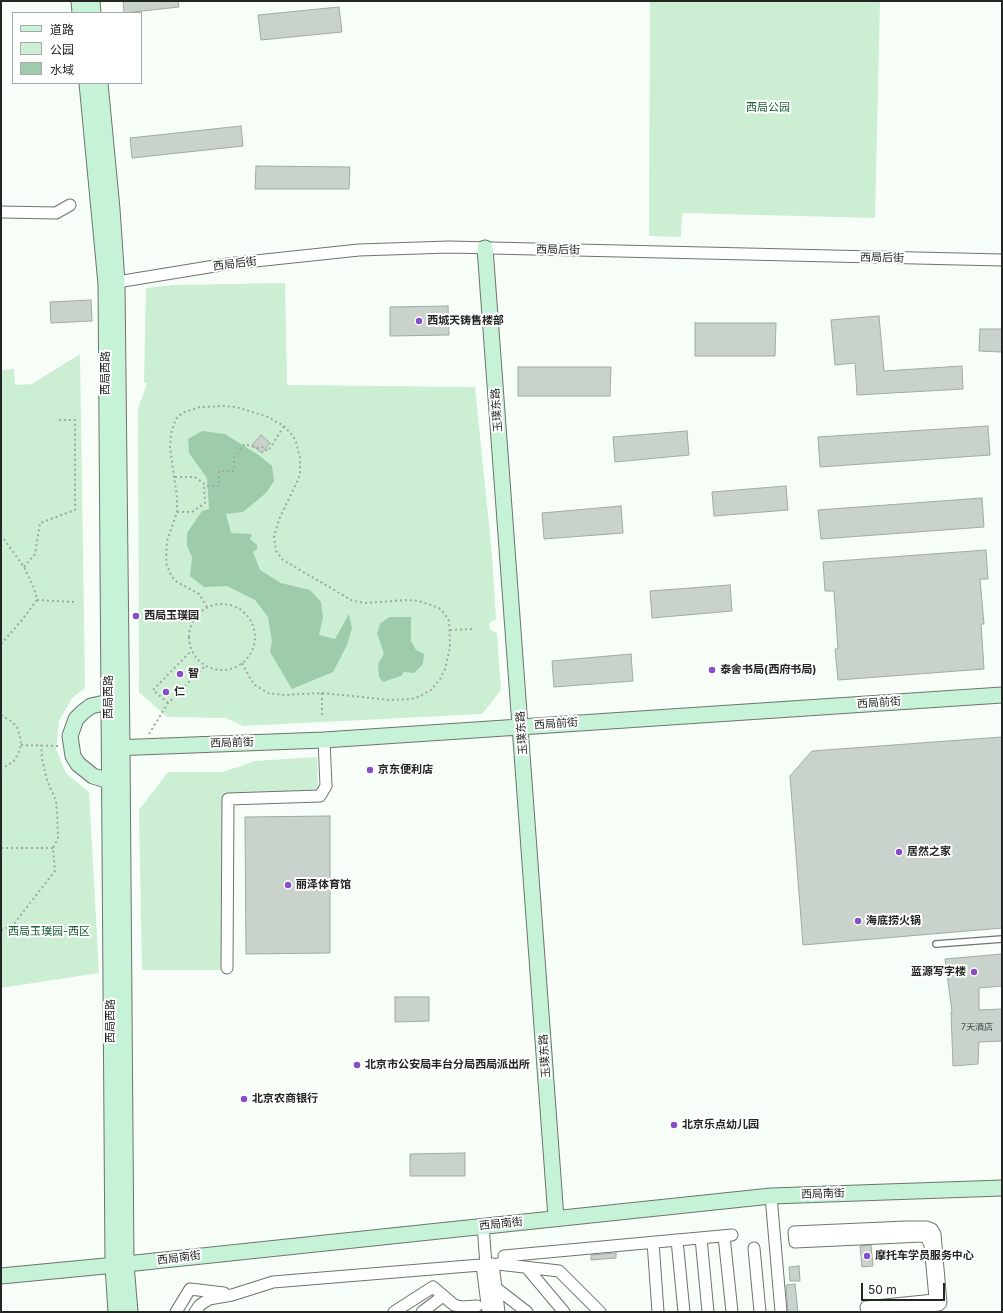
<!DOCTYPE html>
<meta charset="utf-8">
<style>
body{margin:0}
#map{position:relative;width:1003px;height:1313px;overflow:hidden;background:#f6fef7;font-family:Inter,"Noto Sans SC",sans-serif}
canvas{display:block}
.frame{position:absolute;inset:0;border:2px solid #232623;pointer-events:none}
.legend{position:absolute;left:12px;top:12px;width:130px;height:72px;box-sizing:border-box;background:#fff;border:1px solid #a7a8a7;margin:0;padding:5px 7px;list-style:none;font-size:12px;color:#232623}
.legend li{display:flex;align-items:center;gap:8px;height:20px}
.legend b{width:20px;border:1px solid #a7a8a7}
.scale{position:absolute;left:861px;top:1283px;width:84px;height:18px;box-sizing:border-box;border:2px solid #232623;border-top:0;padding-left:5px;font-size:12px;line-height:14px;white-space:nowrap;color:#232623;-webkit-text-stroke:3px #fff;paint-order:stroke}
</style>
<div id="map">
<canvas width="1003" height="1313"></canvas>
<div class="frame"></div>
<ul class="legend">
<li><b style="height:5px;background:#c6f2d7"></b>道路</li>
<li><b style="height:11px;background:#ccefd4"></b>公园</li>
<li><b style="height:11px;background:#9eccaa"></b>水域</li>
</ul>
<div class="scale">50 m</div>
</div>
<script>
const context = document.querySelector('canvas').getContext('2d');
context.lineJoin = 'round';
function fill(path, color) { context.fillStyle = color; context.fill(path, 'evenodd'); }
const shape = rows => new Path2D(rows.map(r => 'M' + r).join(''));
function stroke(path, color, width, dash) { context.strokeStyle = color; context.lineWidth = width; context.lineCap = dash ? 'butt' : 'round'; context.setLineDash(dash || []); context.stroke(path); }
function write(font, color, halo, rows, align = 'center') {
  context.font = font + ' Inter,"Noto Sans SC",sans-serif'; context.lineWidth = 4; context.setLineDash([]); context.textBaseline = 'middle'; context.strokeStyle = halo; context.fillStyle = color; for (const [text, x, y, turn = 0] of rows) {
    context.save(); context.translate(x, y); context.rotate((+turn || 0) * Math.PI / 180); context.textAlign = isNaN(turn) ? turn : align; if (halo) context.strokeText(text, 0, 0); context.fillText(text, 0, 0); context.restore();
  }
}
const green = shape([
 [650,1,880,1,875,218,682,213,681,237,649,236],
 [285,283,287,385,475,387,492,555,496,620,492,621,489,624,490,630,497,633,501,690,482,714,243,726,226,718,167,717,139,692,138,408,147,384,144,382,146,288,173,285],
 [80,354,85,688,72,698,59,721,56,749,66,773,89,792,99,973,1,988,1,370,14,369,15,385,32,384],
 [317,757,318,787,315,792,224,795,221,970,142,970,139,810,168,772,223,772,255,761]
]);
const water = shape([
 [202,431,225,434,260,456,272,466,274,481,266,493,243,512,226,514,231,533,252,534,250,539,257,545,257,549,253,552,260,570,281,583,310,590,321,602,323,618,319,635,335,639,349,614,352,628,347,645,333,672,292,689,270,652,272,641,268,617,255,600,227,586,204,587,190,576,192,557,187,546,187,533,202,511,209,509,207,478,189,453,188,439],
 [389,617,411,617,411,641,416,650,424,654,423,664,414,673,404,672,401,676,383,682,379,677,378,664,384,654,377,633,380,624]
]);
const building = shape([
 [123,1,178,1,179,7,124,13,123,1],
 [339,7,342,32,261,40,258,15,339,7],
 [241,126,243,146,132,158,130,138,241,126],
 [256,166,350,167,349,189,255,189,256,166],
 [91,300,92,321,51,323,50,302,91,300],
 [448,306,449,335,390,336,390,307,448,306],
 [879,316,884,371,962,366,963,389,857,395,855,363,835,365,831,320,879,316],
 [695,323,776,323,775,356,695,356,695,323],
 [980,329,1002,329,1002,352,979,351,980,329],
 [518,367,611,367,610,396,518,396,518,367],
 [988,426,990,455,820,467,818,437,988,426],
 [687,431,689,455,615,462,613,437,687,431],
 [261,435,270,443,262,453,252,445,261,435],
 [786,486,788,510,714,516,712,492,786,486],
 [982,498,984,527,821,539,818,510,982,498],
 [621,506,623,533,544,539,542,513,621,506],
 [986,550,988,579,980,579,984,624,981,624,984,669,838,680,835,649,838,649,834,591,825,591,823,562,986,550],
 [730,585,732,611,652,618,650,591,730,585],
 [631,654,633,681,554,687,552,661,631,654],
 [1002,737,1002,928,803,945,790,776,812,751,1002,737],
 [330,816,330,953,246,954,245,817,330,816],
 [1002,954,1002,986,979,988,979,1010,1002,1009,1002,1041,979,1042,978,1064,953,1066,951,1012,952,1012,945,959,1002,954],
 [395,997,429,997,429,1021,395,1022,395,997],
 [465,1153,465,1176,410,1176,410,1154,465,1153],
 [871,1245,873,1266,862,1267,860,1246,871,1245],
 [616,1253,616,1258,591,1260,591,1255,616,1253],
 [799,1266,800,1281,790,1281,789,1267,799,1266],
 [795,1284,798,1312,788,1312,786,1285,795,1284]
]);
const path = shape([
 [175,477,195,477,207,486,219,486,219,471,234,471,234,458,245,444,257,448,262,447,268,451,284,426],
 [177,512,192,512,205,503,204,484],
 [1,535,24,567,34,588,37,600,22,620,1,644],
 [24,567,35,554,40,523,75,510,75,420,59,420],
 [37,600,75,602],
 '189 637a33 33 0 1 1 66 0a33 33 0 1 1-66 0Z',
 [207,607,199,594,177,582,172,577,166,563,167,541,177,512,177,497,170,448,171,433,176,419,182,413,200,407,224,406,236,407,268,417,284,426,293,436,296,442,300,458,300,474,297,482,280,517,274,536,276,551,283,560,353,601,366,603,405,600,419,601,439,608,444,613,449,621,450,647,445,669,440,679,431,690,418,697,411,699,390,700,322,693,285,695,268,693,255,685,251,680,242,663],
 [450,630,473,629],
 [322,693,322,718],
 [168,703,153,690,191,651],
 [1,715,11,721,17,727,20,736,21,745,18,754,13,762,1,769],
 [149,734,168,703,205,666],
 [21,745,59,746],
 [1,848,53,848],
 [1,930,13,925,55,871,53,848,58,838,57,811,56,801,47,780,42,759,41,745]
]);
const lane = shape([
 [936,944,1002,939]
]);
const street = shape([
 [1,212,56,213,70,205],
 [117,282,227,264,359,250,449,247,1002,260],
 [227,968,228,799,320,796,326,786,324,740],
 [771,1196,781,1312],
 [483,1225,486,1265],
 [724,1236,732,1312],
 [701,1238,708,1312],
 [677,1240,684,1312],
 [653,1242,658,1312],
 [754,1248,760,1312],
 [498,1264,559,1271,600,1312],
 [482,1265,488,1312],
 [505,1265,504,1256,732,1235],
 [527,1268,564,1312],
 [496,1288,527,1312],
 [176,1312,190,1289,224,1293],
 [195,1312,200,1305,209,1299,232,1295,273,1282,493,1264,499,1312],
 [394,1312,433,1287,454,1305,462,1307,477,1306],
 [422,1312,443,1296],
 [867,1312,866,1307,934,1300,935,1298,930,1245,927,1238,922,1236,795,1242,794,1232,906,1227,927,1227,932,1229,935,1234,941,1303,939,1305,872,1312]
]);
const secondary = shape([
 [79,1,80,13],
 [92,1,93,13],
 [87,83,106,284,113,1266,116,1312],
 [100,83,112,209,117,282,122,747,126,1264,130,1312],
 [485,248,556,1218],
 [109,702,91,706,83,712,76,719,70,736,73,756,78,764,93,776,109,781],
 [113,748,324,740,1002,695],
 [1,1276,126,1264,771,1196,1002,1188]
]);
const markers = [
 [419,321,4,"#874fc7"],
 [136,616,4,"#874fc7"],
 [712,670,4,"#874fc7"],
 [180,674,4,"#874fc7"],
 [166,692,4,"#874fc7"],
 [370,770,4,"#874fc7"],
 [899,852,4,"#874fc7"],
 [288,885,4,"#874fc7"],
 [858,921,4,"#874fc7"],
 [974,972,4,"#874fc7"],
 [357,1065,4,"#874fc7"],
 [244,1099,4,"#874fc7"],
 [674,1125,4,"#874fc7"],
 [867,1256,4,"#874fc7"]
];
const numberNames = [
 ["7天酒店",977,1027]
];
const parkNames = [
 ["西局公园",768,108],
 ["西局玉璞园-西区",49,932]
];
const streetNames = [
 ["西局后街",558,250,1],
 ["西局后街",882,258,1],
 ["西局后街",235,264,-7],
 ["西局西路",106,373,-90],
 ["玉璞东路",497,410,-94],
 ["西局西路",109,697,-90],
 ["西局前街",879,703,-4],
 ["西局前街",556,724,-4],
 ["玉璞东路",522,733,-94],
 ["西局前街",232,743,-2],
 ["西局西路",111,1021,-90],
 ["玉璞东路",545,1056,-94],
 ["西局南街",823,1194,-2],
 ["西局南街",501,1224,-6],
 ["西局南街",179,1258,-7]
];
const poiNames = [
 ["西城天铸售楼部",427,321],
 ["西局玉璞园",144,616],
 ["泰舍书局(西府书局)",720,670],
 ["智",188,674],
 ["仁",174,692],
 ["京东便利店",378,770],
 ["居然之家",907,852],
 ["丽泽体育馆",296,885],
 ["海底捞火锅",866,921],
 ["蓝源写字楼",966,972,"right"],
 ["北京市公安局丰台分局西局派出所",365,1065],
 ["北京农商银行",252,1099],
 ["北京乐点幼儿园",682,1125],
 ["摩托车学员服务中心",875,1256]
];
fill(green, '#ccefd4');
fill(water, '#9eccaa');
fill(building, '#cad2cc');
stroke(building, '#a2aaa4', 1);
stroke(lane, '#6e756f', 8);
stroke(street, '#6e756f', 13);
stroke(secondary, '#6e756f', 17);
stroke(path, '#a1a7a2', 2, [2, 3]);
stroke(lane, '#fff', 5.5);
stroke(street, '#fff', 11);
stroke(secondary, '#c6f2d7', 15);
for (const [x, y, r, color] of markers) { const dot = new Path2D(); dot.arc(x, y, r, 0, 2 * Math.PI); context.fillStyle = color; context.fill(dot); stroke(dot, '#fff', 1.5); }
write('9px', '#4d514d', null, numberNames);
write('11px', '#195f34', '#fff', parkNames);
write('11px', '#232623', '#fff', streetNames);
write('bold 11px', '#232623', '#fff', poiNames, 'left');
</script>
